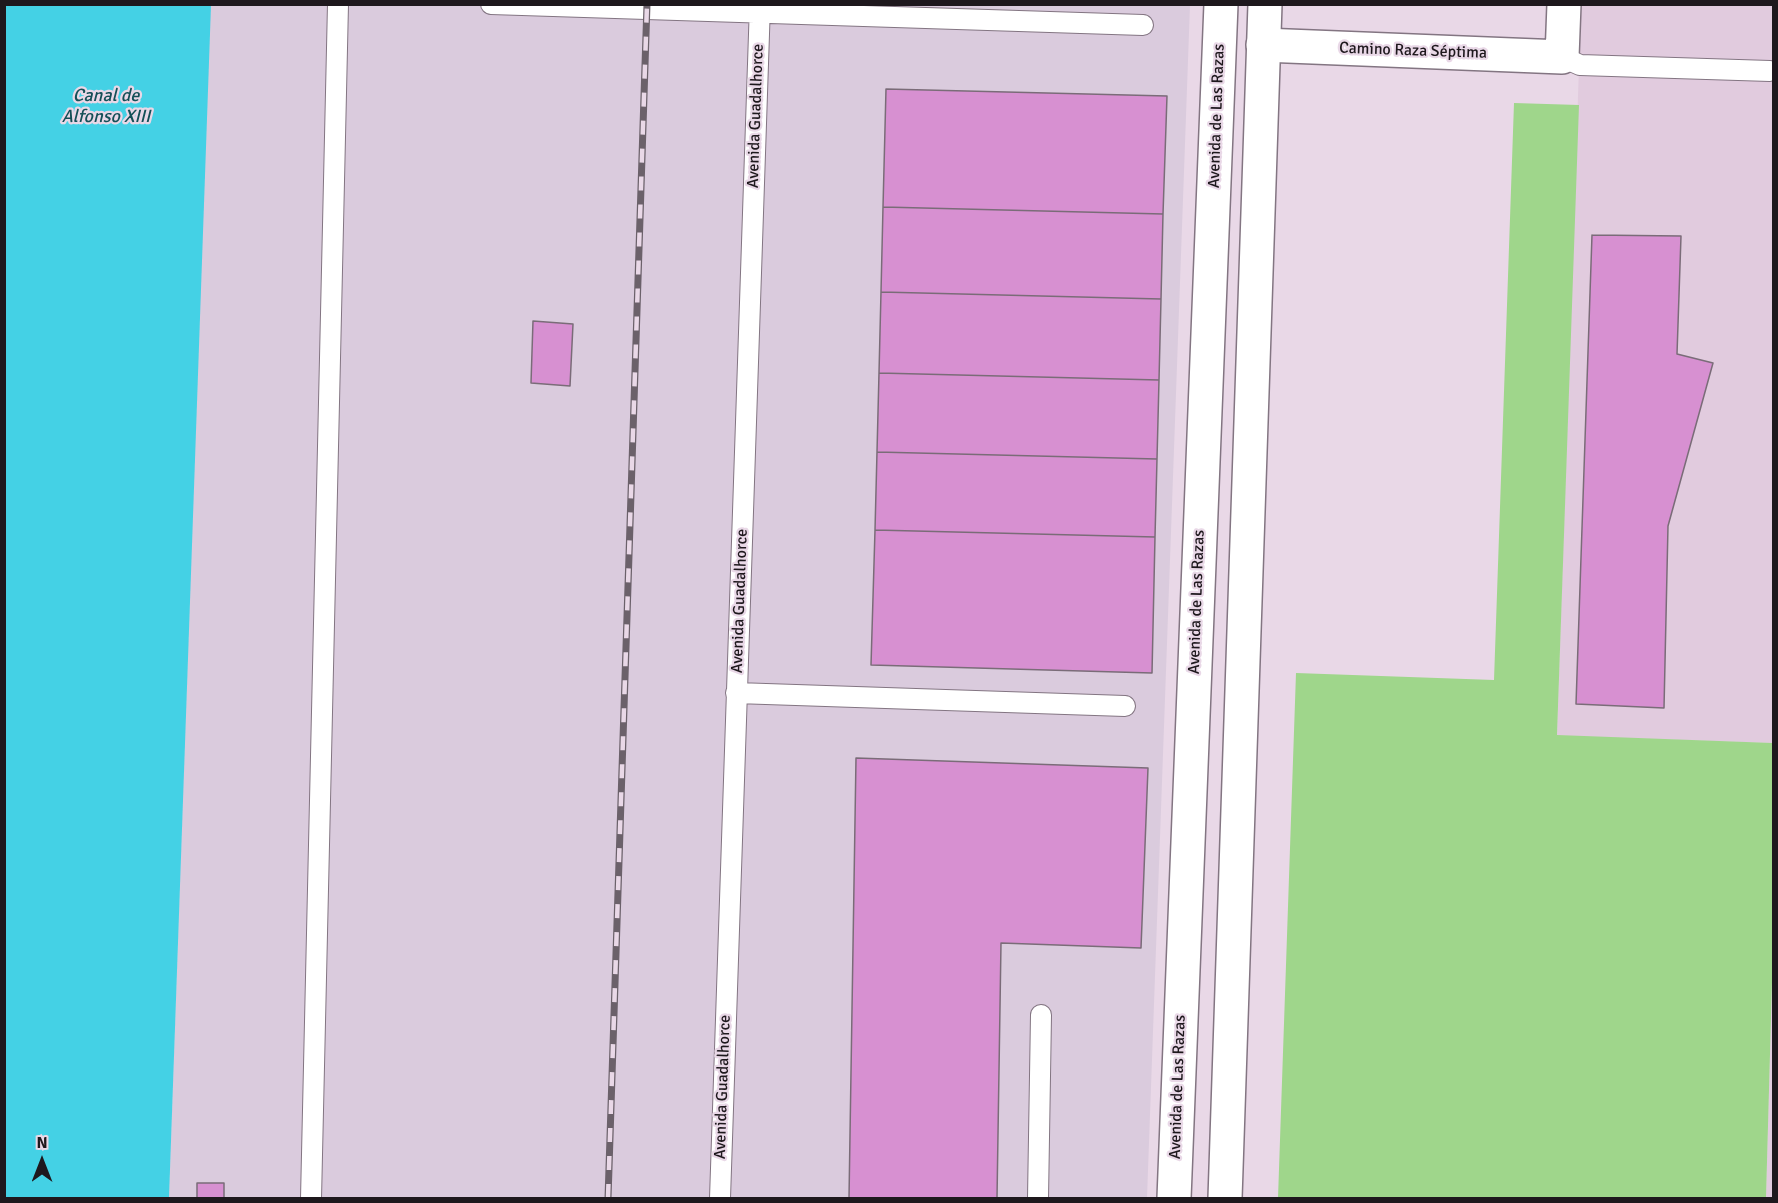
<!DOCTYPE html>
<meta charset="utf-8">
<style>
body{margin:0}
#map{position:relative;width:1778px;height:1203px;overflow:hidden;background:#e9d8e7;font-family:Signika,sans-serif}
canvas{display:block}
.frame{position:absolute;inset:0;border:6px solid #1e181d;pointer-events:none}
.north{position:absolute;left:12px;top:1131px;width:60px;height:60px;-webkit-text-stroke:4px #e9d8e7;paint-order:stroke;rotate:0deg;font-size:16px;font-weight:700;line-height:24px;text-align:center;color:#1e181d}
.north::after{content:'';display:block;margin:auto;width:21px;height:27px;background:#1e181d;clip-path:polygon(50% 0,100% 100%,50% 72%,0 100%)}
</style>
<div id="map">
<canvas width="1778" height="1203"></canvas>
<div class="frame"></div>
<div class="north">N</div>
</div>
<script>
const context = document.querySelector('canvas').getContext('2d');
context.lineJoin = 'round';
function fill(path, color) { context.fillStyle = color; context.fill(path, 'evenodd'); }
const shape = rows => new Path2D(rows.map(r => 'M' + r).join(''));
function stroke(path, color, width, dash) { context.strokeStyle = color; context.lineWidth = width; context.lineCap = dash ? 'butt' : 'round'; context.setLineDash(dash || []); context.stroke(path); }
function write(font, color, halo, rows, align = 'center') {
  context.font = font + ' Signika,sans-serif'; context.lineWidth = 4.5; context.setLineDash([]); context.textBaseline = 'middle'; context.strokeStyle = halo; context.fillStyle = color; for (const [text, x, y, turn = 0] of rows) {
    context.save(); context.translate(x, y); context.rotate((+turn || 0) * Math.PI / 180); context.textAlign = isNaN(turn) ? turn : align; if (halo) context.strokeText(text, 0, 0); context.fillText(text, 0, 0); context.restore();
  }
}
const built = shape([
 [1581,5,1773,5,1773,743,1557,736],
 [1773,946,1774,1198,1766,1198]
]);
const industrial = shape([
 [210,5,1190,5,1147,1198,169,1198]
]);
const green = shape([
 [1514,103,1579,105,1557,735,1773,743,1773,946,1766,1198,1278,1198,1296,673,1494,680]
]);
const water = shape([
 [5,4,211,5,169,1198,5,1198]
]);
const building = shape([
 [886,89,1167,96,1163,214,883,207,886,89],
 [883,207,1163,214,1161,299,881,292,883,207],
 [1592,235,1681,236,1677,354,1713,363,1668,526,1664,708,1576,704,1592,235],
 [881,292,1161,299,1159,380,879,373,881,292],
 [533,321,573,324,570,386,531,383,533,321],
 [879,373,1159,380,1157,459,877,452,879,373],
 [877,452,1157,459,1155,537,875,530,877,452],
 [875,530,1155,537,1152,673,871,665,875,530],
 [856,758,1148,768,1141,948,1001,943,997,1198,849,1198,856,758],
 [197,1183,224,1183,224,1198,197,1198,197,1183]
]);
const service = shape([
 [491,4,1143,25],
 [1562,57,1580,65,1770,71],
 [736,693,1125,706],
 [311,1198,338,4],
 [720,1198,760,4],
 [1038,1198,1041,1015]
]);
const minor = shape([
 [1263,45,1562,57,1564,4]
]);
const secondary = shape([
 [1174,1198,1221,4],
 [1225,1198,1265,4]
]);
const rail = shape([
 [608,1198,647,4]
]);
const streetNames = [
 ["Camino Raza Séptima",1413,51,2],
 ["Avenida Guadalhorce",756,116,-88],
 ["Avenida de Las Razas",1217,116,-88],
 ["Avenida Guadalhorce",740,601,-88],
 ["Avenida de Las Razas",1197,602,-88],
 ["Avenida Guadalhorce",723,1087,-88],
 ["Avenida de Las Razas",1178,1087,-88]
];
const waterNames = [
 ["Canal de",106,96],
 ["Alfonso XIII",106,117]
];
fill(built, '#e1cbde');
fill(industrial, '#dacbdd');
fill(green, '#9fd68b');
fill(water, '#44d1e5');
fill(building, '#d790d1');
stroke(building, '#7a6c78', 1.5);
stroke(service, '#837582', 22);
stroke(minor, '#837582', 36);
stroke(secondary, '#837582', 36);
stroke(service, '#fff', 20);
stroke(minor, '#fff', 33);
stroke(secondary, '#fff', 33);
stroke(rail, '#6b616a', 7);
stroke(rail, '#e9d8e7', 4.5, [14]);
write('16px', '#1e181d', '#e9d8e7', streetNames);
write('italic 18px', '#134f57', '#e9d8e7', waterNames);
</script>
